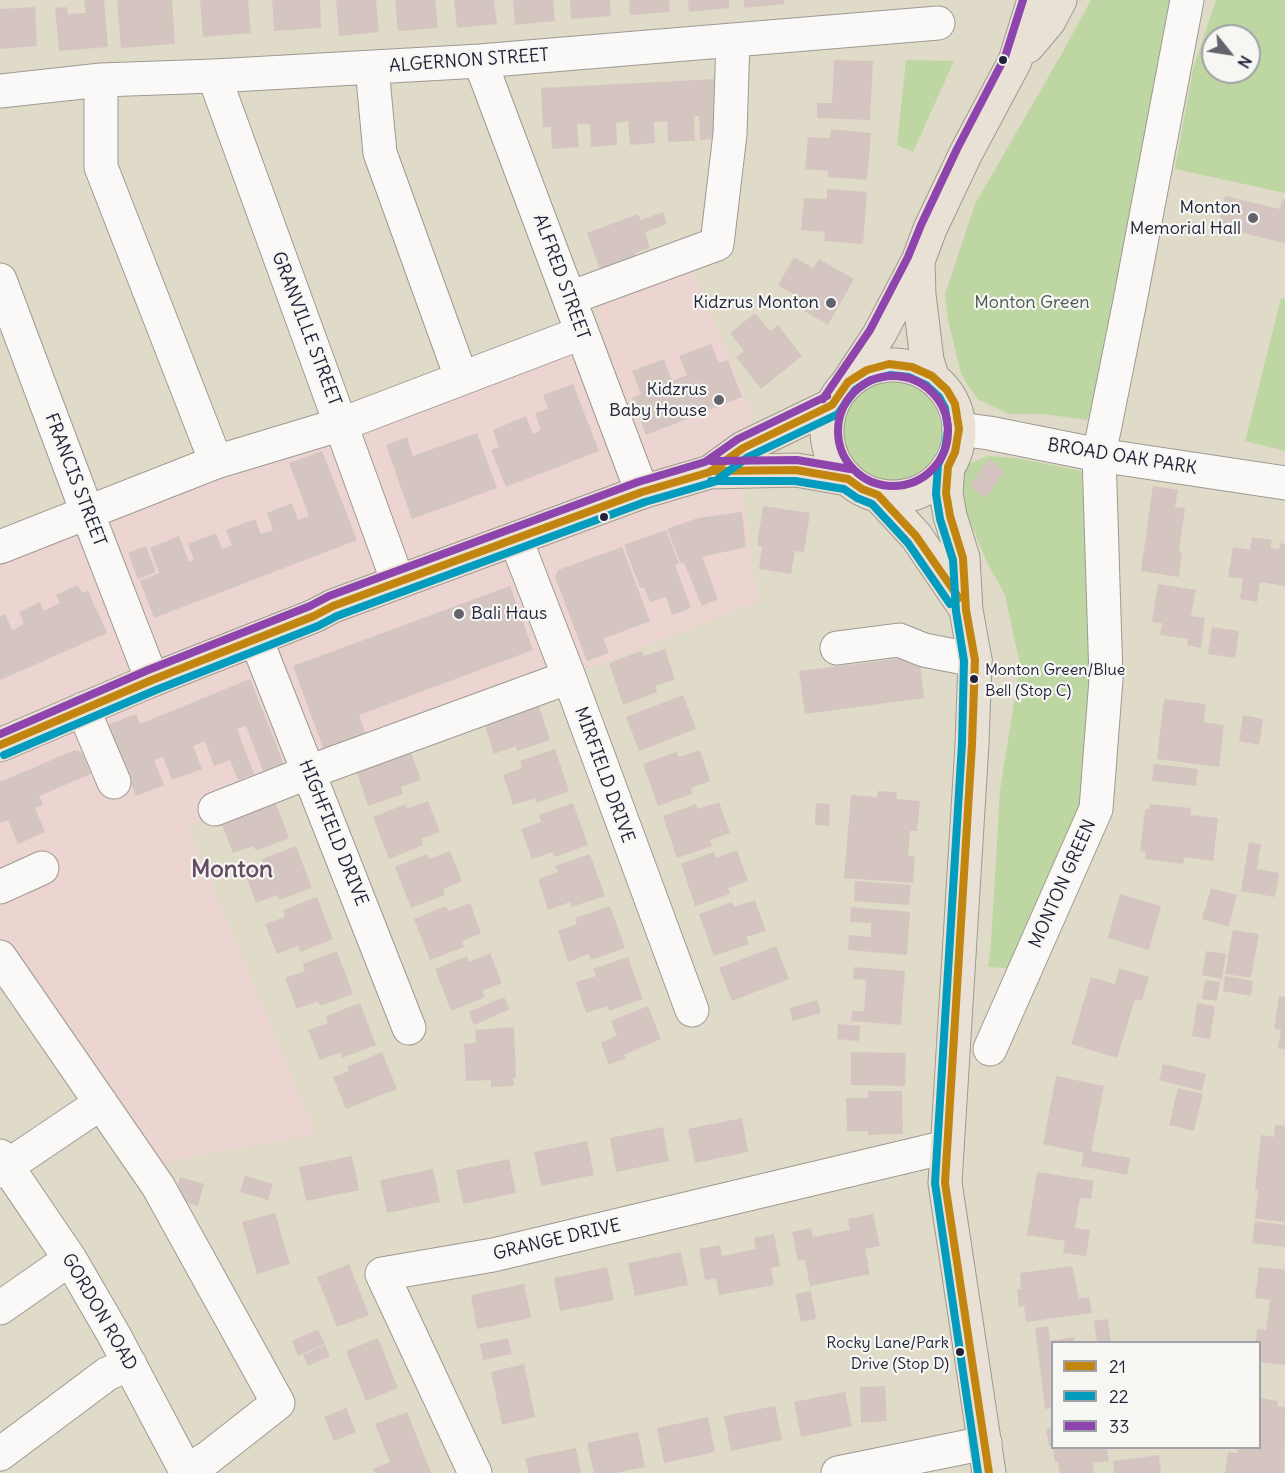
<!DOCTYPE html>
<style>
body{margin:0}
#map{position:relative;width:1285px;height:1473px;overflow:hidden;background:#e0dac8;font-family:Delius,sans-serif}
canvas{display:block}
.legend{position:absolute;left:1051px;top:1341px;width:210px;height:108px;box-sizing:border-box;background:#f6f6f2;border:2px solid #a1a1a9;margin:0;padding:8px 10px;list-style:none;font-size:18px;color:#22223b}
.legend li{display:flex;align-items:center;gap:12px;height:30px}
.legend b{width:30px;border:2px solid #a1a1a9}
.north{position:absolute;left:1201px;top:24px;width:60px;height:60px;box-sizing:border-box;background:#f6f6f2;border:2px solid #a1a1a9;border-radius:50%;rotate:120deg;font-size:16px;font-weight:700;line-height:24px;text-align:center;color:#22223b}
.north::after{content:'';display:block;margin:auto;width:21px;height:27px;background:#64626c;clip-path:polygon(50% 0,100% 100%,50% 72%,0 100%)}
</style>
<div id="map">
<canvas width="1285" height="1473"></canvas>
<ul class="legend">
<li><b style="height:8px;background:#c2850f"></b>21</li>
<li><b style="height:8px;background:#039cbf"></b>22</li>
<li><b style="height:8px;background:#8e44ad"></b>33</li>
</ul>
<div class="north">N</div>
</div>
<script>
const context = document.querySelector('canvas').getContext('2d');
context.lineJoin = 'round';
function fill(path, color) { context.fillStyle = color; context.fill(path, 'evenodd'); }
const shape = rows => new Path2D(rows.map(r => 'M' + r).join(''));
function stroke(path, color, width, dash) { context.strokeStyle = color; context.lineWidth = width; context.lineCap = dash ? 'butt' : 'round'; context.setLineDash(dash || []); context.stroke(path); }
function write(font, color, halo, rows, align = 'center') {
  context.font = font + ' Delius,sans-serif'; context.lineWidth = 4.5; context.setLineDash([]); context.textBaseline = 'middle'; context.strokeStyle = halo; context.fillStyle = color; for (const [text, x, y, turn = 0] of rows) {
    context.save(); context.translate(x, y); context.rotate((+turn || 0) * Math.PI / 180); context.textAlign = isNaN(turn) ? turn : align; if (halo) context.strokeText(text, 0, 0); context.fillText(text, 0, 0); context.restore();
  }
}
const built = shape([
 [691,264,752,412,742,489,758,602,188,827,316,1134,187,1158,151,1168,0,947,0,561,68,529,322,445,567,351,606,338,594,300]
]);
const green = shape([
 [1091,0,1176,0,1100,387,1087,420,1043,414,1009,414,979,400,968,386,961,373,948,320,945,295,975,204,1061,55],
 [1216,0,1285,0,1285,193,1175,169,1193,69],
 [1213,36,1249,36,1249,72,1213,72],
 [906,60,954,61,913,152,897,145],
 [1281,298,1285,299,1285,451,1245,441],
 '841 431a50 50 0 1 1 100 0a50 50 0 1 1-100 0Z',
 [988,456,1016,458,1082,471,1090,604,1093,771,1019,969,988,967,991,944,1000,790,1020,665,1005,595,987,562,961,500,961,481,968,464]
]);
const building = shape([
 [84,0,104,0,108,47,59,51,55,8,67,7,68,14,86,13],
 [117,0,172,0,175,44,121,48],
 [200,0,248,0,251,33,203,37],
 [272,0,320,0,321,28,274,31],
 [336,0,376,0,379,32,339,36],
 [395,0,435,0,438,28,398,31],
 [454,0,494,0,497,24,457,28],
 [513,0,553,0,555,21,515,25],
 [570,0,610,0,611,16,571,19],
 [629,0,669,0,670,12,630,15],
 [688,0,729,0,729,8,689,12],
 [744,0,784,0,784,4,744,8],
 [35,7,37,46,0,49,0,9],
 [834,60,873,61,870,120,817,118,817,103,832,103],
 [716,79,719,139,700,140,699,116,694,116,695,141,668,142,667,121,654,122,655,143,630,145,628,121,616,123,617,145,591,147,590,124,577,124,579,147,552,149,551,127,543,127,541,88],
 [831,129,871,133,867,180,828,177,828,171,805,169,808,137,830,138],
 [827,189,867,192,863,244,824,241,825,232,801,230,804,198,827,199],
 [1225,196,1280,209,1282,199,1285,200,1285,243,1218,227],
 [663,212,667,224,645,232,650,248,635,253,637,259,601,272,587,233,638,214,641,220],
 [794,257,813,268,819,259,854,279,828,325,794,305,798,297,778,285],
 [755,313,770,331,778,325,802,356,761,389,736,357,744,351,730,333],
 [711,344,719,363,728,360,742,397,646,435,632,398,641,394,632,371,664,359,672,381,679,378,687,375,679,356],
 [573,384,599,451,506,487,491,450,499,447,493,430,526,416,533,434,541,430,535,413,548,409,543,395],
 [477,433,497,488,412,519,386,445,407,437,413,456],
 [322,451,357,540,154,618,140,581,159,573,150,548,179,536,189,562,194,560,188,544,216,533,222,549,232,545,226,530,255,519,261,534,273,530,267,513,292,503,298,520,309,516,289,463],
 [989,459,1005,471,985,498,969,486],
 [1153,486,1178,490,1175,507,1185,508,1179,551,1182,552,1179,577,1141,571],
 [763,506,810,513,804,552,795,551,791,574,759,569,762,546,757,546],
 [742,512,746,547,702,557,718,599,702,606,684,563,681,564,667,529,698,518],
 [666,530,679,564,675,565,691,608,672,615,666,597,650,602,644,587,640,588,624,545],
 [1252,537,1272,540,1270,548,1279,549,1280,543,1285,544,1285,586,1260,582,1257,602,1240,599,1243,579,1228,577,1233,547,1250,550],
 [146,546,156,572,138,579,128,553],
 [622,547,650,621,603,639,609,653,587,661,555,577,558,570],
 [1158,584,1196,590,1191,616,1205,618,1201,648,1187,645,1188,639,1160,635,1162,623,1152,622],
 [78,585,82,593,88,591,107,633,0,680,0,616,5,614,12,630,24,624,19,612,40,602,43,611,60,603,56,595],
 [510,586,533,650,359,715,368,741,326,756,293,666],
 [1212,627,1239,631,1235,658,1208,654],
 [665,649,675,679,656,686,657,692,623,705,609,663,641,651,644,656],
 [919,656,924,698,805,714,799,671],
 [250,679,284,764,264,773,246,726,237,729,254,774,238,780,230,760,214,766,205,741,193,746,202,769,172,780,163,757,154,760,164,785,136,796,108,725,136,714,140,724],
 [683,695,696,729,639,751,626,717],
 [536,698,550,740,517,751,516,746,494,754,484,723],
 [1164,699,1206,704,1204,722,1224,725,1219,767,1157,759],
 [1243,715,1263,719,1259,745,1239,741],
 [555,749,569,791,536,803,535,798,513,805,503,775,522,768,520,761],
 [75,750,82,752,91,774,39,796,43,805,35,808,45,832,18,844,8,820,0,823,0,782],
 [410,750,421,780,401,787,403,794,368,806,354,763],
 [700,750,710,781,691,788,692,794,658,806,643,764,676,752,679,757],
 [1154,764,1198,769,1196,786,1152,781],
 [878,791,897,792,896,799,920,801,917,831,910,831,908,856,915,856,913,883,844,878,851,795,877,797],
 [273,796,289,838,256,851,254,846,233,853,221,823],
 [428,801,440,832,421,839,423,845,389,859,373,817,406,804,407,809],
 [719,802,730,833,710,840,712,846,677,858,663,816,696,804,698,809],
 [573,803,588,845,555,857,553,852,532,859,521,829,541,822,539,815],
 [816,803,830,804,829,826,815,825],
 [1150,804,1191,808,1190,815,1218,818,1213,861,1184,857,1183,864,1145,859,1146,852,1140,851,1145,809,1149,809],
 [1249,842,1261,844,1257,869,1279,873,1275,897,1241,891],
 [296,846,312,888,279,900,277,895,256,903,245,873,264,865,262,859],
 [737,850,748,881,728,888,730,894,695,906,681,864,714,852,716,858],
 [450,851,462,881,443,889,445,895,411,908,395,867,427,854,429,859],
 [590,854,605,896,571,907,570,902,548,910,538,879,558,872,555,866],
 [855,881,911,885,909,905,854,901],
 [1211,888,1237,895,1229,927,1202,919],
 [1120,894,1161,906,1149,950,1108,938],
 [317,897,333,939,300,952,298,946,277,954,265,924,285,917,283,910],
 [755,900,766,931,746,937,749,944,714,956,699,914,732,902,734,907],
 [470,903,481,933,462,941,464,947,430,960,414,919,446,906,449,911],
 [610,906,625,948,591,960,589,954,568,962,558,931,577,924,575,918],
 [851,907,910,912,907,955,848,950,849,935,871,937,871,923,850,922],
 [1233,930,1259,934,1251,978,1225,974],
 [776,946,789,979,732,1001,719,968],
 [337,951,353,994,320,1006,318,1001,297,1009,285,978,305,971,303,964],
 [1206,951,1226,954,1222,979,1202,975],
 [490,953,502,983,482,991,485,997,451,1011,435,969,467,956,469,962],
 [628,957,643,999,609,1011,608,1006,586,1013,576,982,596,976,593,969],
 [854,967,905,971,901,1025,851,1021,852,1011,864,1011,866,980,853,979],
 [1119,968,1149,977,1142,1001,1135,999,1117,1058,1071,1044,1091,977,1115,984],
 [1225,976,1253,981,1251,996,1223,991],
 [1205,980,1220,982,1217,1001,1202,999],
 [1279,996,1285,997,1285,1049,1278,1048,1281,1030,1274,1029],
 [504,997,510,1009,474,1025,469,1012],
 [817,1000,821,1013,793,1021,789,1008],
 [360,1003,376,1045,342,1058,341,1052,320,1060,308,1030,328,1023,326,1016],
 [1197,1003,1215,1006,1210,1039,1192,1036],
 [648,1006,661,1039,624,1055,626,1058,609,1065,601,1043,617,1036,611,1021],
 [838,1024,860,1026,859,1041,837,1039],
 [514,1027,516,1078,513,1078,514,1086,491,1087,491,1080,466,1081,464,1044,476,1043,475,1030],
 [382,1052,397,1089,346,1109,333,1077,349,1071,347,1067],
 [851,1052,906,1053,905,1086,851,1085],
 [1163,1064,1206,1074,1202,1091,1159,1080],
 [1056,1076,1104,1086,1091,1151,1130,1158,1127,1175,1081,1166,1084,1153,1043,1144],
 [1178,1088,1203,1094,1194,1131,1169,1125],
 [868,1091,902,1091,903,1134,868,1135,868,1131,847,1131,846,1098,868,1098],
 [742,1118,748,1152,695,1163,688,1129],
 [1275,1125,1285,1126,1285,1222,1255,1219,1258,1190,1255,1189,1261,1135,1274,1137],
 [663,1127,669,1161,616,1172,610,1138],
 [587,1141,594,1175,541,1186,534,1152],
 [352,1156,359,1190,306,1201,299,1167],
 [509,1159,516,1193,463,1204,456,1170],
 [433,1169,440,1202,387,1213,380,1180],
 [1037,1172,1094,1181,1091,1199,1080,1198,1075,1228,1090,1230,1086,1256,1063,1253,1065,1241,1027,1235],
 [245,1176,273,1184,268,1200,240,1192],
 [180,1177,204,1184,198,1206,174,1199],
 [275,1213,290,1264,257,1274,242,1222],
 [873,1214,880,1246,865,1249,870,1274,810,1286,805,1260,798,1261,792,1232,811,1228,813,1237,850,1230,848,1219],
 [1255,1221,1285,1225,1285,1247,1252,1243],
 [774,1234,780,1266,771,1268,774,1285,719,1295,716,1278,705,1280,699,1249,720,1245,722,1256,756,1249,754,1238],
 [681,1252,688,1285,635,1296,628,1263],
 [349,1264,369,1315,337,1327,317,1277],
 [1072,1266,1079,1298,1089,1297,1092,1313,1026,1322,1024,1306,1019,1307,1017,1289,1021,1289,1020,1273],
 [607,1267,614,1300,560,1311,554,1278],
 [1259,1267,1285,1270,1285,1365,1260,1362,1260,1342,1256,1342,1257,1329,1266,1330,1270,1300,1255,1298],
 [524,1284,531,1318,477,1329,471,1295],
 [811,1291,816,1319,801,1322,795,1294],
 [1108,1319,1111,1342,1097,1342,1094,1321],
 [1048,1326,1050,1341,1074,1337,1075,1342,1052,1342,1052,1408,1045,1409,1035,1328],
 [318,1329,325,1344,298,1356,292,1341],
 [378,1338,398,1388,366,1401,346,1351],
 [508,1338,512,1354,483,1360,480,1344],
 [325,1345,330,1356,308,1366,303,1355],
 [524,1364,535,1417,502,1425,491,1372],
 [885,1386,887,1421,861,1423,860,1387],
 [845,1392,852,1426,801,1437,794,1402],
 [1260,1398,1278,1401,1277,1406,1285,1407,1284,1473,1225,1473,1228,1452,1237,1453,1238,1448,1260,1448],
 [775,1406,782,1440,731,1451,724,1416],
 [346,1408,356,1432,334,1441,324,1417],
 [407,1412,431,1473,375,1473,373,1469,390,1462,375,1424],
 [708,1417,715,1452,664,1463,657,1428],
 [1052,1428,1052,1446,1049,1446,1046,1429],
 [638,1432,645,1467,616,1473,594,1473,587,1443],
 [576,1448,581,1473,529,1473,525,1458],
 [1053,1448,1107,1448,1109,1461,1093,1463,1094,1473,1060,1473,1058,1462,1055,1462],
 [1159,1455,1161,1473,1114,1473,1113,1461]
]);
const minor = shape([
 [480,61,642,492],
 [372,68,380,153,461,377],
 [214,76,398,582],
 [101,80,101,167,216,462],
 [0,91,101,80,214,76,480,61,938,23],
 [0,280,87,512,152,680],
 [570,298,717,244,730,134,733,40],
 [959,429,989,433,1099,455,1285,483],
 [516,540,569,677,692,1010],
 [0,547,216,462,342,424,581,333],
 [256,639,409,1028],
 [837,648,899,640,924,650,975,660],
 [83,709,114,782],
 [215,809,309,772,569,677],
 [0,887,42,868],
 [0,957,158,1186,278,1403,208,1458,186,1471],
 [990,1049,1096,809,1106,679,1099,455,1130,301,1187,0],
 [0,1156,70,1259,114,1335,187,1473],
 [0,1171,101,1103],
 [0,1308,70,1259],
 [0,1454,107,1374,130,1364],
 [475,1473,382,1274,493,1255,946,1147],
 [838,1473,985,1443]
]);
const major = shape([
 [1028,46,1049,21,1060,0],
 [918,263,919,295,927,360,932,376],
 '827 431a66 66 0 1 1 132 0a66 66 0 1 1-132 0Z',
 [848,382,879,335,918,261,930,229,966,153,1015,61,1034,0],
 [948,467,946,493,950,516,963,558,966,610,975,660,972,744,945,1183,989,1473],
 [710,472,743,448,832,405],
 [878,495,916,536,965,608],
 [0,745,152,680,314,616,333,606,642,492,710,472,796,470,848,479]
]);
const bus1 = shape([
 [711,471,796,470,848,479,862,489,878,495,916,536,959,598],
 [0,745,152,680,314,616,333,606,642,492,710,472,743,448,832,405,848,382,867,370,889,364,912,367,932,376,947,390,955,404,959,429,955,452,948,467,946,493,950,516,963,558,966,610,975,660,972,744,945,1183,989,1473]
]);
const bus2 = shape([
 [711,481,795,481,844,489,857,498,872,504,908,543,950,604],
 [4,755,156,690,318,626,337,616,645,502,714,482,748,457,838,414,855,390,871,380,890,375,909,377,926,385,939,397,945,408,948,429,945,449,938,465,936,494,940,519,953,560,956,611,964,661,962,743,935,1183,978,1473]
]);
const bus3 = shape([
 '838 431a55 55 0 1 1 110 0a55 55 0 1 1-110 0Z',
 [823,399,870,330,908,257,921,225,957,149,1005,57,1023,0],
 [711,461,797,460,850,469],
 [0,734,148,670,310,606,329,596,638,482,705,462,738,439,827,396]
]);
const markers = [
 [1003,60,5,"#22223b"],
 [1253,218,6,"#64626c"],
 [831,303,6,"#64626c"],
 [719,400,6,"#64626c"],
 [604,517,5,"#22223b"],
 [459,614,6,"#64626c"],
 [974,679,5,"#22223b"],
 [960,1352,5,"#22223b"]
];
const busNames = [
 ["Monton Green/Blue",985,670],
 ["Bell (Stop C)",985,691],
 ["Rocky Lane/Park",949,1343,"right"],
 ["Drive (Stop D)",949,1364,"right"]
];
const streetNames = [
 ["ALGERNON STREET",469,61,-4],
 ["ALFRED STREET",561,277,70],
 ["GRANVILLE STREET",306,329,69],
 ["BROAD OAK PARK",1122,457,9],
 ["FRANCIS STREET",75,480,69],
 ["MIRFIELD DRIVE",604,775,70],
 ["HIGHFIELD DRIVE",333,833,68],
 ["MONTON GREEN",1063,884,-66],
 ["GRANGE DRIVE",557,1240,-13],
 ["GORDON ROAD",99,1312,60]
];
const poiNames = [
 ["Monton",1241,208],
 ["Memorial Hall",1241,229],
 ["Kidzrus Monton",819,303],
 ["Kidzrus",707,390],
 ["Baby House",707,411],
 ["Bali Haus",471,614,"left"]
];
const parkNames = [
 ["Monton Green",1032,303]
];
const districtNames = [
 ["Monton",232,870]
];
fill(built, '#ecd4d0');
fill(green, '#bdd6a2');
fill(building, '#d4c5c1');
stroke(minor, '#9d9a93', 35);
stroke(major, '#9d9a93', 35);
stroke(minor, '#faf9f7', 33);
stroke(major, '#e9e1d5', 33);
stroke(bus1, '#c2850f', 8);
stroke(bus2, '#039cbf', 8);
stroke(bus3, '#8e44ad', 8);
for (const [x, y, r, color] of markers) { const dot = new Path2D(); dot.arc(x, y, r, 0, 2 * Math.PI); context.fillStyle = color; context.fill(dot); stroke(dot, '#f6f6f2', 2); }
write('16px', '#22223b', '#f6f6f2', busNames, 'left');
write('18px', '#22223b', '#f6f6f2', streetNames);
write('18px', '#22223b', '#f6f6f2', poiNames, 'right');
write('18px', '#485750', '#f6f6f2', parkNames);
write('bold 24px', '#644e66', '#f6f6f2', districtNames);
</script>
